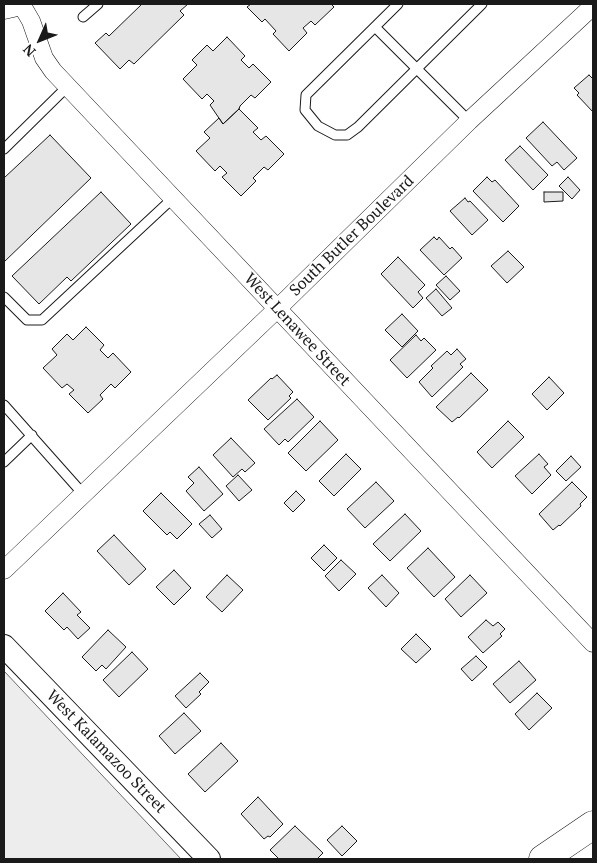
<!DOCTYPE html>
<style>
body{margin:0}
#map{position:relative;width:597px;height:863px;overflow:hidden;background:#fff;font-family:"PT Serif",serif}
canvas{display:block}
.frame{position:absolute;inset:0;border:5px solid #1a1a1a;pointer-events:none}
.north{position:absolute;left:15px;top:15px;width:50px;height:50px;-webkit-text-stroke:4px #fff;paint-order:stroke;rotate:226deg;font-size:14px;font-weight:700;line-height:20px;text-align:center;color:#1a1a1a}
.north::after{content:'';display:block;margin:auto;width:18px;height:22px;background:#1a1a1a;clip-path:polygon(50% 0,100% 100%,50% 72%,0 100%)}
</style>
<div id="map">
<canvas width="597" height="863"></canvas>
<div class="frame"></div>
<div class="north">N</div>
</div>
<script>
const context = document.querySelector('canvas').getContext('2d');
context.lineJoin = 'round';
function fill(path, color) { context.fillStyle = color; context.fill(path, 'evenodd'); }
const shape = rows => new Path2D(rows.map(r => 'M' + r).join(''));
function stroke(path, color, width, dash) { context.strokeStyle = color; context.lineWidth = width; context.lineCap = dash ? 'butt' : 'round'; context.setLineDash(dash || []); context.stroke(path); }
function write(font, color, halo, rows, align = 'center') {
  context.font = font + ' "PT Serif",serif'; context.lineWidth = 4; context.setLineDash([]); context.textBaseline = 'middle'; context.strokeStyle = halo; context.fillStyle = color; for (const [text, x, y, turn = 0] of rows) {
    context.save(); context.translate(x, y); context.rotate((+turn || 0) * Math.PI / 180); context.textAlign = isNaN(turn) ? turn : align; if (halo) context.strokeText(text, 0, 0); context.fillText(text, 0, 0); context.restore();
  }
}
const green = shape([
 [4,671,181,859,4,859,4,671]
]);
const building = shape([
 [142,4,188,4,180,11,184,15,134,64,129,60,120,69,95,43,106,33,109,36,142,4],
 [251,4,331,4,334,7,315,25,311,21,303,28,307,33,289,51,273,34,276,31,265,19,262,22,247,7,251,4],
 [227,37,245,56,241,60,249,68,253,64,271,82,255,98,251,95,240,106,239,109,223,124,210,105,214,101,207,94,202,99,183,79,197,65,192,60,207,45,213,51,227,37],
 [589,75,593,79,593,112,577,95,579,93,574,88,589,75],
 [239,109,258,128,253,132,261,140,266,136,284,154,268,170,264,167,253,178,256,181,241,196,222,177,227,173,220,166,215,171,196,151,210,138,204,132,219,118,223,124,239,109],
 [543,122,577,158,564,170,557,162,552,166,526,138,543,122],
 [50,135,91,178,4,262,4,178,50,135],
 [520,146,548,175,533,190,505,160,520,146],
 [487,177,492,182,495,180,519,206,503,222,473,191,487,177],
 [568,177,580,190,572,199,559,186,568,177],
 [101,192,131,224,71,281,67,277,39,304,12,276,101,192],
 [544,192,563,192,563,201,544,202,544,192],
 [465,198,468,202,470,201,488,220,472,235,450,211,465,198],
 [434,237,437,240,439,237,450,249,452,247,462,258,444,275,420,250,434,237],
 [508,251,524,267,507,283,491,266,508,251],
 [398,257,425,285,418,292,423,298,413,308,381,274,398,257],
 [446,276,460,291,450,300,436,285,446,276],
 [436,289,452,308,442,316,426,298,436,289],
 [402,314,418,331,402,347,385,330,402,314],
 [86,327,104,345,100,350,108,358,113,353,131,372,115,388,111,384,100,395,103,399,88,413,69,394,74,390,67,384,62,388,43,368,57,355,52,349,67,334,73,340,86,327],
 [416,335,421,341,424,338,436,350,407,378,390,360,416,335],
 [457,349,466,359,460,364,463,367,432,397,419,382,433,368,431,366,447,351,451,355,457,349],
 [471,373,488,390,459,418,458,417,452,422,436,407,471,373],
 [277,375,293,392,289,396,291,398,268,420,248,400,271,378,272,379,277,375],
 [549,377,564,393,547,410,532,394,549,377],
 [297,399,314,417,288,442,285,439,279,445,264,429,297,399],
 [320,421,338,440,306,471,288,453,320,421],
 [508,421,524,437,492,468,477,452,508,421],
 [231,438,255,463,245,472,242,469,233,477,213,455,231,438],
 [346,454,361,469,334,496,319,481,346,454],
 [539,454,548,464,544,467,551,475,532,494,515,476,539,454],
 [571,456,581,467,566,481,556,471,571,456],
 [199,467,223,494,204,511,186,491,194,483,188,477,199,467],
 [238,475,252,490,239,501,226,486,238,475],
 [376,482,394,501,365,528,347,509,376,482],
 [572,482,587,497,580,504,581,506,560,526,559,525,553,530,539,514,572,482],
 [296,491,305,500,293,512,284,503,296,491],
 [161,493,192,524,177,539,170,532,167,535,143,511,161,493],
 [405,514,421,531,390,561,373,544,405,514],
 [210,515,222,529,212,538,199,524,210,515],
 [114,535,146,569,129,585,97,551,114,535],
 [324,545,337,558,324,571,311,558,324,545],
 [428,548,455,577,434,597,407,568,428,548],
 [341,560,356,574,339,591,325,576,341,560],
 [174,570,191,588,174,605,156,587,174,570],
 [227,575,243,590,222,612,206,597,227,575],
 [382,575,399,593,386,607,368,588,382,575],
 [470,575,487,593,461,617,445,599,470,575],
 [63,593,81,612,77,615,90,628,78,639,67,627,64,630,45,611,63,593],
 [486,620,493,626,498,622,505,629,500,634,502,636,483,653,468,637,486,620],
 [108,630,126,647,106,669,102,665,96,671,82,657,108,630],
 [416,634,431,649,416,663,401,649,416,634],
 [132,652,148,669,119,697,103,680,132,652],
 [476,656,487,667,472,681,461,669,476,656],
 [519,661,536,680,510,703,493,684,519,661],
 [200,673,209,682,199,692,201,694,186,708,175,696,200,673],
 [537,693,552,708,529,730,515,714,537,693],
 [184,713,201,731,175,754,159,736,184,713],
 [221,743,238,761,205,792,188,774,221,743],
 [258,797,283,824,270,837,268,836,264,839,241,814,258,797],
 [295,826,323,853,317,859,279,859,270,850,295,826],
 [342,826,357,841,342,856,327,840,342,826]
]);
const service = shape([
 [398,4,306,95,305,110,318,126,335,135,347,135,358,127,482,4],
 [83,17,98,4],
 [375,27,469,121],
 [4,149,68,86],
 [4,297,27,320,42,320,173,198],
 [4,405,84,495],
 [4,462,32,435]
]);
const minor = shape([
 [4,10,13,8,21,4,31,21,44,58,53,71,593,643],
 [4,570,277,309,469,121,593,6]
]);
const tertiary = shape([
 [4,646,209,859]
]);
const primary = shape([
 [543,859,593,825]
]);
const streetNames = [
 ["South Butler Boulevard",352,236,-44],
 ["West Lenawee Street",297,330,47],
 ["West Kalamazoo Street",106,752,46]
];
fill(green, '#ededed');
stroke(green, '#6a6a6a', 1);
fill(building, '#e6e6e6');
stroke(building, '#1a1a1a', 1);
stroke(service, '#1a1a1a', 11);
stroke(minor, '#1a1a1a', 19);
stroke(tertiary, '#1a1a1a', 24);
stroke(primary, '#1a1a1a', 29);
stroke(service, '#fff', 9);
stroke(minor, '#fff', 18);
stroke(tertiary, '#fff', 22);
stroke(primary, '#fff', 28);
write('16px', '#1a1a1a', '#fff', streetNames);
</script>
